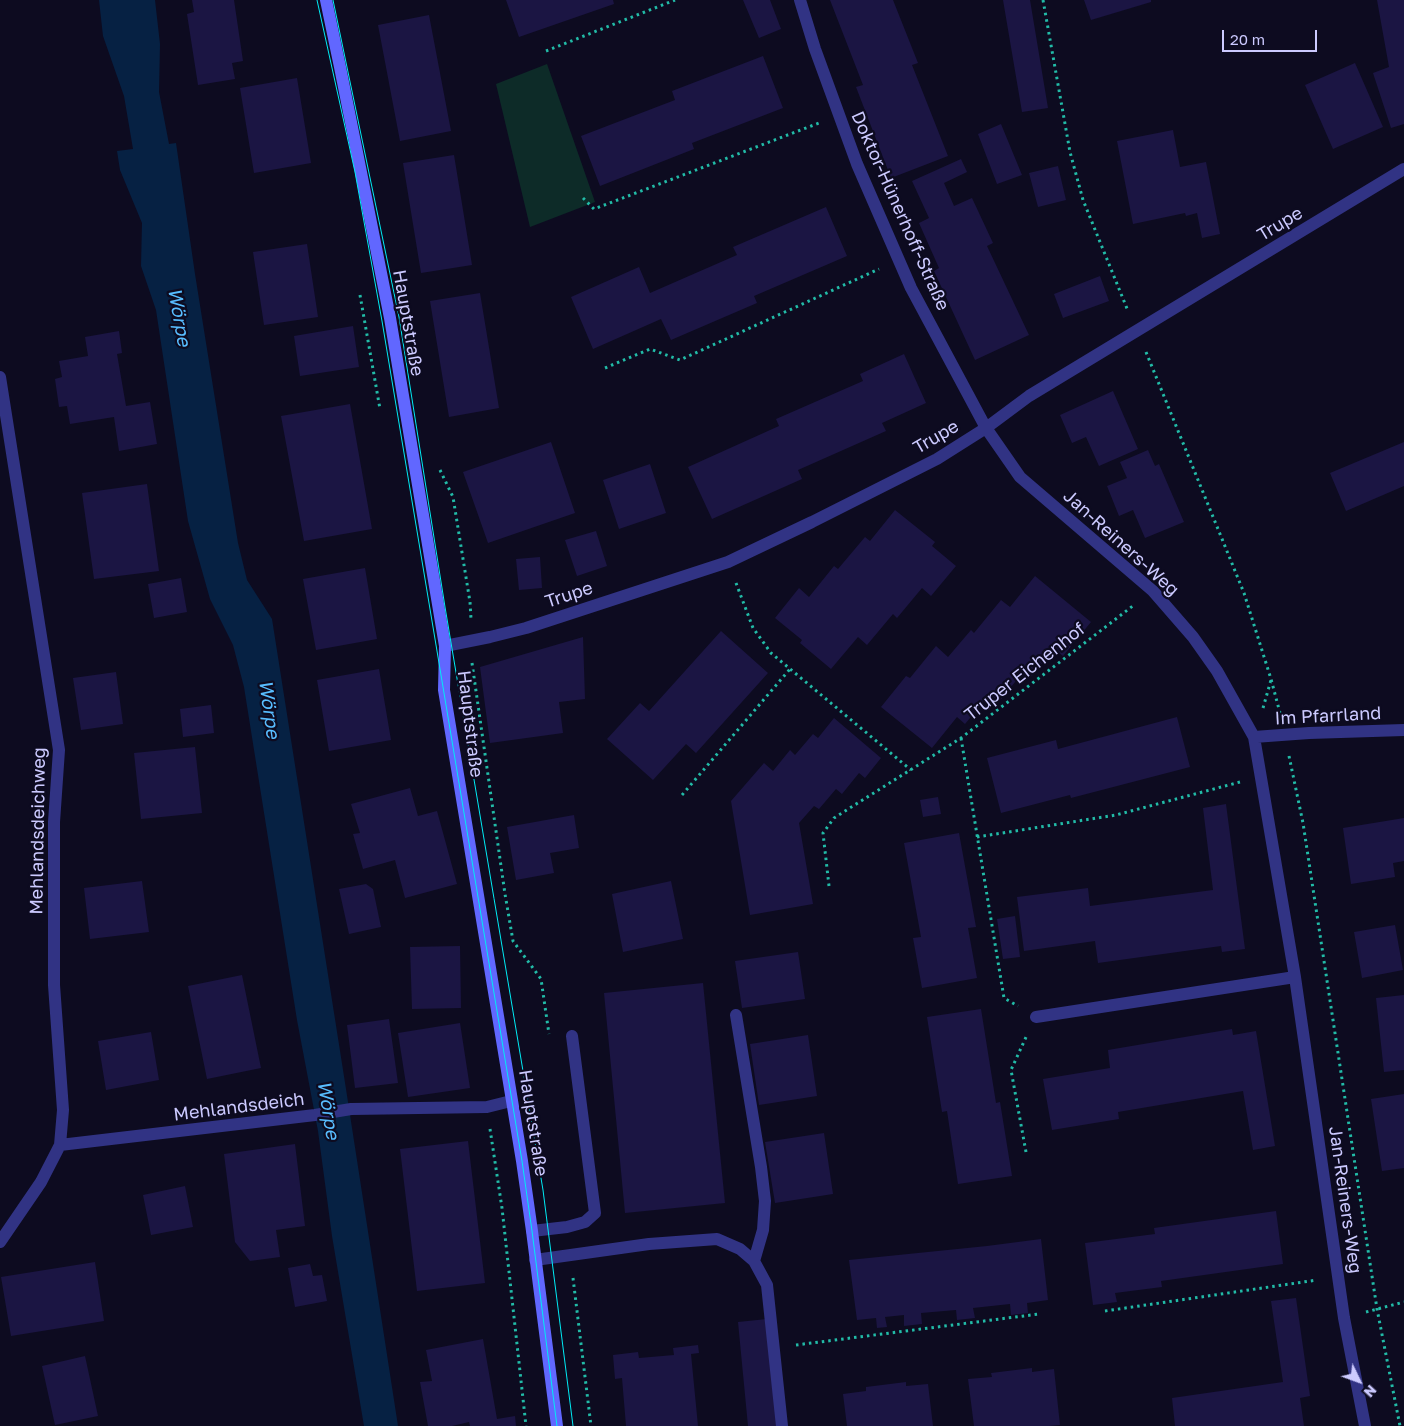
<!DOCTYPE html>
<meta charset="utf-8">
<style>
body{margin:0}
#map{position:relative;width:1404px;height:1426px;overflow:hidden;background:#0d0b20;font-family:"Golos Text",sans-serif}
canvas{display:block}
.north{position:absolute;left:1334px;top:1356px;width:50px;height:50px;-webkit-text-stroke:4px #0d0b20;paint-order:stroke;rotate:132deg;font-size:14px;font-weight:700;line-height:20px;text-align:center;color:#cccaff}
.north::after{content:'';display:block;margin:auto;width:18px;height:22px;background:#cccaff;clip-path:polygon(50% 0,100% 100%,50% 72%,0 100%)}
.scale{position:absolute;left:1222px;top:30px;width:95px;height:22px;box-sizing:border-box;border:2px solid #cccaff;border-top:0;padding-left:6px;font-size:15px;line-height:18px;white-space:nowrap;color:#cccaff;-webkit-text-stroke:4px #0d0b20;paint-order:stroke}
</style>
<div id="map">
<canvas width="1404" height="1426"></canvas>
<div class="north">N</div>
<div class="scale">20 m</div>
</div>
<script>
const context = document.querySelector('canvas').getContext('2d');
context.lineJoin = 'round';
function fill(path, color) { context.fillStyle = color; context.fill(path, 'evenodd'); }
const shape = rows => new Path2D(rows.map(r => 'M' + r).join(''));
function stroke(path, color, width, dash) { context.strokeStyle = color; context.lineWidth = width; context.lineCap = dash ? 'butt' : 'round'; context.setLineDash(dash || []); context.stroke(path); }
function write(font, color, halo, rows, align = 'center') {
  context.font = font + ' "Golos Text",sans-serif'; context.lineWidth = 4.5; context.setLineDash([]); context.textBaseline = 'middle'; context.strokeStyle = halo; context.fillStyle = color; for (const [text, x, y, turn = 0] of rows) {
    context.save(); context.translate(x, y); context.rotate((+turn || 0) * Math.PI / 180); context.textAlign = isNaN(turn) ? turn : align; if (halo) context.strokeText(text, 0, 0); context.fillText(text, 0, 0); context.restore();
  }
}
const green = shape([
 [547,64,595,202,530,227,496,84]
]);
const water = shape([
 [99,0,155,0,160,44,159,92,169,144,176,143,195,274,238,543,247,580,272,619,346,1089,398,1426,364,1426,332,1236,318,1131,297,1020,244,687,233,645,210,599,188,521,156,310,141,266,142,223,120,170,117,151,133,149,124,96,103,36]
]);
const building = shape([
 [192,0,234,0,243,61,232,63,235,79,198,85,187,14,194,12],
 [506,0,613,0,614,4,519,37],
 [743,0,770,0,781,29,759,38],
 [830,0,893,0,918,63,912,65,948,156,891,178,856,87,863,85],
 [1003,0,1030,0,1048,108,1022,112],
 [1084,0,1151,0,1151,2,1091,20],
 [1377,0,1404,0,1404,124,1391,128,1373,73,1389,67],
 [429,15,451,131,400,141,378,25],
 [763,56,783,108,692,143,694,149,600,186,581,136,675,100,672,91],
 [1355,63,1383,127,1333,149,1305,85],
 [297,78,311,163,254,173,240,88],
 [1001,124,1022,175,997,184,978,134],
 [1173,130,1180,167,1206,162,1220,234,1202,238,1197,213,1186,216,1185,213,1133,224,1117,141],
 [454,155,472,265,421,273,403,163],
 [961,159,967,172,944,183,954,206,972,198,993,243,987,246,1029,335,975,360,934,271,939,268,919,223,929,218,912,181],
 [1058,166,1066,200,1038,207,1029,173],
 [826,207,847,256,754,296,757,303,671,340,661,319,593,349,571,297,639,267,650,293,737,255,733,247],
 [307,244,318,317,264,325,253,252],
 [1100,276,1109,301,1063,318,1054,294],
 [480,293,499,408,449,417,430,301],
 [353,326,359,367,300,376,294,336],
 [119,331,122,353,117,354,126,406,150,402,157,444,119,451,114,417,70,424,67,406,59,407,55,379,62,377,59,361,88,356,85,337],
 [904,354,926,403,882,423,886,431,798,470,802,479,712,519,688,467,779,426,776,419,863,381,860,374],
 [1113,391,1138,449,1099,466,1086,437,1072,443,1060,415],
 [350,404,372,529,304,541,281,416],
 [551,442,575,513,488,543,463,472],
 [1404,442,1404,486,1346,511,1330,473],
 [1148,450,1155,466,1159,464,1184,522,1145,538,1133,510,1119,516,1107,486,1127,478,1120,462],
 [650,464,666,513,619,529,603,480],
 [147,484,159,571,94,579,82,493],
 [895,510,935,542,932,546,956,566,931,596,922,588,897,618,893,614,867,645,858,637,831,669,800,643,802,640,775,618,799,588,809,597,834,566,838,569,865,537,870,541],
 [596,531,607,566,577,576,565,540],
 [540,557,542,588,519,590,516,559],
 [365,568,377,639,316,650,303,579],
 [1035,576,1091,622,1063,656,1054,649,1030,678,1023,672,999,702,990,694,965,724,957,717,932,748,881,707,906,676,910,678,936,646,948,657,971,630,974,633,1001,600,1010,607],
 [181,578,187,612,154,618,148,584],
 [721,631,768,673,696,753,686,744,653,780,607,739,640,703,649,711],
 [583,637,585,699,559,702,563,733,490,743,480,667],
 [379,669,391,740,329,751,317,680],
 [116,672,123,724,81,730,73,678],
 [211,705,214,733,183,737,180,709],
 [1177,717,1190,767,1071,798,1070,795,1001,813,987,758,1056,740,1058,749],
 [834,718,881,758,865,778,859,773,842,794,836,789,819,809,814,806,799,823,813,904,750,915,731,801,764,763,773,771,790,750,795,755,813,734,818,738],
 [195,747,202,813,141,819,134,753],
 [410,788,418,816,437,811,457,884,405,898,395,860,363,869,353,834,360,833,351,804],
 [938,797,941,814,923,817,920,800],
 [1226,804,1245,949,1222,952,1221,946,1098,963,1095,941,1024,951,1017,897,1088,888,1090,906,1213,890,1203,808],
 [574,815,579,848,550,853,554,873,516,880,507,827],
 [1404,818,1404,861,1393,863,1395,877,1351,884,1343,828],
 [959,833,976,927,968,928,977,978,922,988,913,938,921,937,904,843],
 [142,881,149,932,90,939,84,888],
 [671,881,683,939,623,952,612,894],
 [366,884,373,889,381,927,349,934,339,889],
 [1015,916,1020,957,1003,959,997,919],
 [1395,925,1403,970,1362,978,1354,932],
 [460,946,461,1008,412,1009,410,947],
 [798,952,805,999,742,1008,735,961],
 [242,975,261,1068,207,1079,188,986],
 [703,983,725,1203,625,1213,604,993],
 [1404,995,1404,1070,1384,1072,1376,998],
 [981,1009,996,1103,1000,1102,1012,1176,958,1184,947,1111,942,1112,927,1017],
 [389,1019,398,1083,355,1088,347,1025],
 [460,1023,470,1088,408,1097,398,1033],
 [1232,1029,1233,1035,1256,1031,1275,1146,1253,1150,1243,1091,1118,1112,1119,1119,1052,1130,1043,1079,1110,1068,1108,1050],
 [151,1032,159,1080,106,1090,98,1041],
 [808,1035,817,1096,759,1105,750,1044],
 [1404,1094,1404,1168,1382,1171,1371,1099],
 [824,1133,833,1194,775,1203,765,1142],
 [468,1141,485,1283,417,1291,400,1149],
 [295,1144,305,1226,276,1230,280,1257,250,1261,235,1242,224,1154],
 [185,1186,193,1227,151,1235,143,1195],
 [1276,1211,1283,1264,1161,1281,1162,1287,1115,1293,1117,1302,1093,1305,1085,1243,1155,1234,1154,1228],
 [1041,1239,1048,1300,1027,1303,1028,1313,1011,1315,1010,1304,973,1308,975,1318,957,1320,956,1310,921,1313,922,1324,904,1326,904,1315,885,1317,887,1327,877,1328,876,1318,857,1320,849,1260,987,1246],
 [95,1262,104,1321,11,1336,1,1277],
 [310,1264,313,1276,322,1275,327,1301,295,1307,288,1268],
 [1296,1298,1310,1396,1300,1398,1304,1426,1175,1426,1172,1398,1283,1382,1271,1301],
 [767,1319,777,1426,748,1426,738,1322],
 [483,1339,497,1419,515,1416,516,1426,470,1426,469,1422,452,1426,428,1426,420,1382,432,1381,426,1350],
 [698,1345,699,1353,691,1354,698,1426,626,1426,622,1378,615,1379,613,1355,638,1352,639,1358,674,1355,673,1348],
 [85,1356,98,1416,55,1425,42,1366],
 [1032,1368,1032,1372,1054,1369,1060,1425,1049,1426,974,1426,968,1379,992,1377,991,1373],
 [906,1382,906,1386,928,1384,933,1426,847,1426,843,1394,866,1391,866,1387]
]);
const path = shape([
 [1043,0,1070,152,1083,200,1128,311],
 [546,51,675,0],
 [583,198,594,209,819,123],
 [360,295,380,409],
 [1146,352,1244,593,1271,679,1280,713],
 [605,368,650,349,680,360,879,269],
 [440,470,453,497,470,602,471,619],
 [736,583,753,628,771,653,911,770],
 [472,663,505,894,513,941,541,979,549,1034],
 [1263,708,1271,680],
 [961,738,1004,998,1018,1006],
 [1289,756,1303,823,1377,1309,1400,1426],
 [682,795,790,669],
 [977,837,1116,815,1240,782],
 [829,886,823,833,834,818,961,738,1134,605],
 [490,1129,502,1208,526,1426],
 [1026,1152,1011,1070,1027,1035],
 [573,1278,591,1426],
 [1105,1311,1317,1280],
 [1366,1312,1404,1302],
 [796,1345,1039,1314]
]);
const lane = shape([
 [736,1015,761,1167,765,1201,763,1230,754,1261],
 [532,1231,567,1227,585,1222,595,1213,572,1036],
 [535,1260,649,1244,717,1239,740,1249,754,1261,767,1285,782,1426]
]);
const street = shape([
 [800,0,815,49,857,164,911,288,986,428,1020,477,1153,591,1193,637,1217,671,1254,737,1295,977,1344,1318,1365,1426],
 [0,377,59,750,54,822,54,985,63,1110,60,1145,41,1182,0,1242],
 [445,646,490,637,526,628,728,562,812,522,937,459,986,428,1029,396,1404,169],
 [1254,737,1309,733,1404,730],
 [1036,1017,1295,977],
 [60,1145,315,1115,351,1109,487,1107,511,1101]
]);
const secondary = shape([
 [326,0,340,67,390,318,445,646,444,690,522,1161,532,1231,557,1426]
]);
const tram = shape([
 [317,0,355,172,382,321,522,1161,532,1231,557,1426],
 [333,0,399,317,445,607,543,1190,573,1426]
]);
const streetNames = [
 ["Doktor-Hünerhoff-Straße",900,211,66],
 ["Trupe",1280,224,-31],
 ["Hauptstraße",408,323,80],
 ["Trupe",936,437,-30],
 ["Jan-Reiners-Weg",1121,543,42],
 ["Trupe",569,595,-18],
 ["Truper Eichenhof",1025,672,-38],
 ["Im Pfarrland",1328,716,-3],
 ["Hauptstraße",470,724,83],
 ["Mehlandsdeichweg",38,831,-89],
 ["Mehlandsdeich",239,1107,-7],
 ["Hauptstraße",533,1123,81],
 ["Jan-Reiners-Weg",1345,1200,82]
];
const waterNames = [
 ["Wörpe",179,317,80],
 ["Wörpe",269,709,82],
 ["Wörpe",328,1110,81]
];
fill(green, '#0d2b28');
fill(water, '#062143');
fill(building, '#1b1543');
stroke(path, '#22bba7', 3, [2.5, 4]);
stroke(lane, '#313384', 12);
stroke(street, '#313384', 12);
stroke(secondary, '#6167ff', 12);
stroke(tram, '#00edf5', 1);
write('18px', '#cccaff', '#0d0b20', streetNames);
write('italic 19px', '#58bdff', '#0d0b20', waterNames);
</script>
